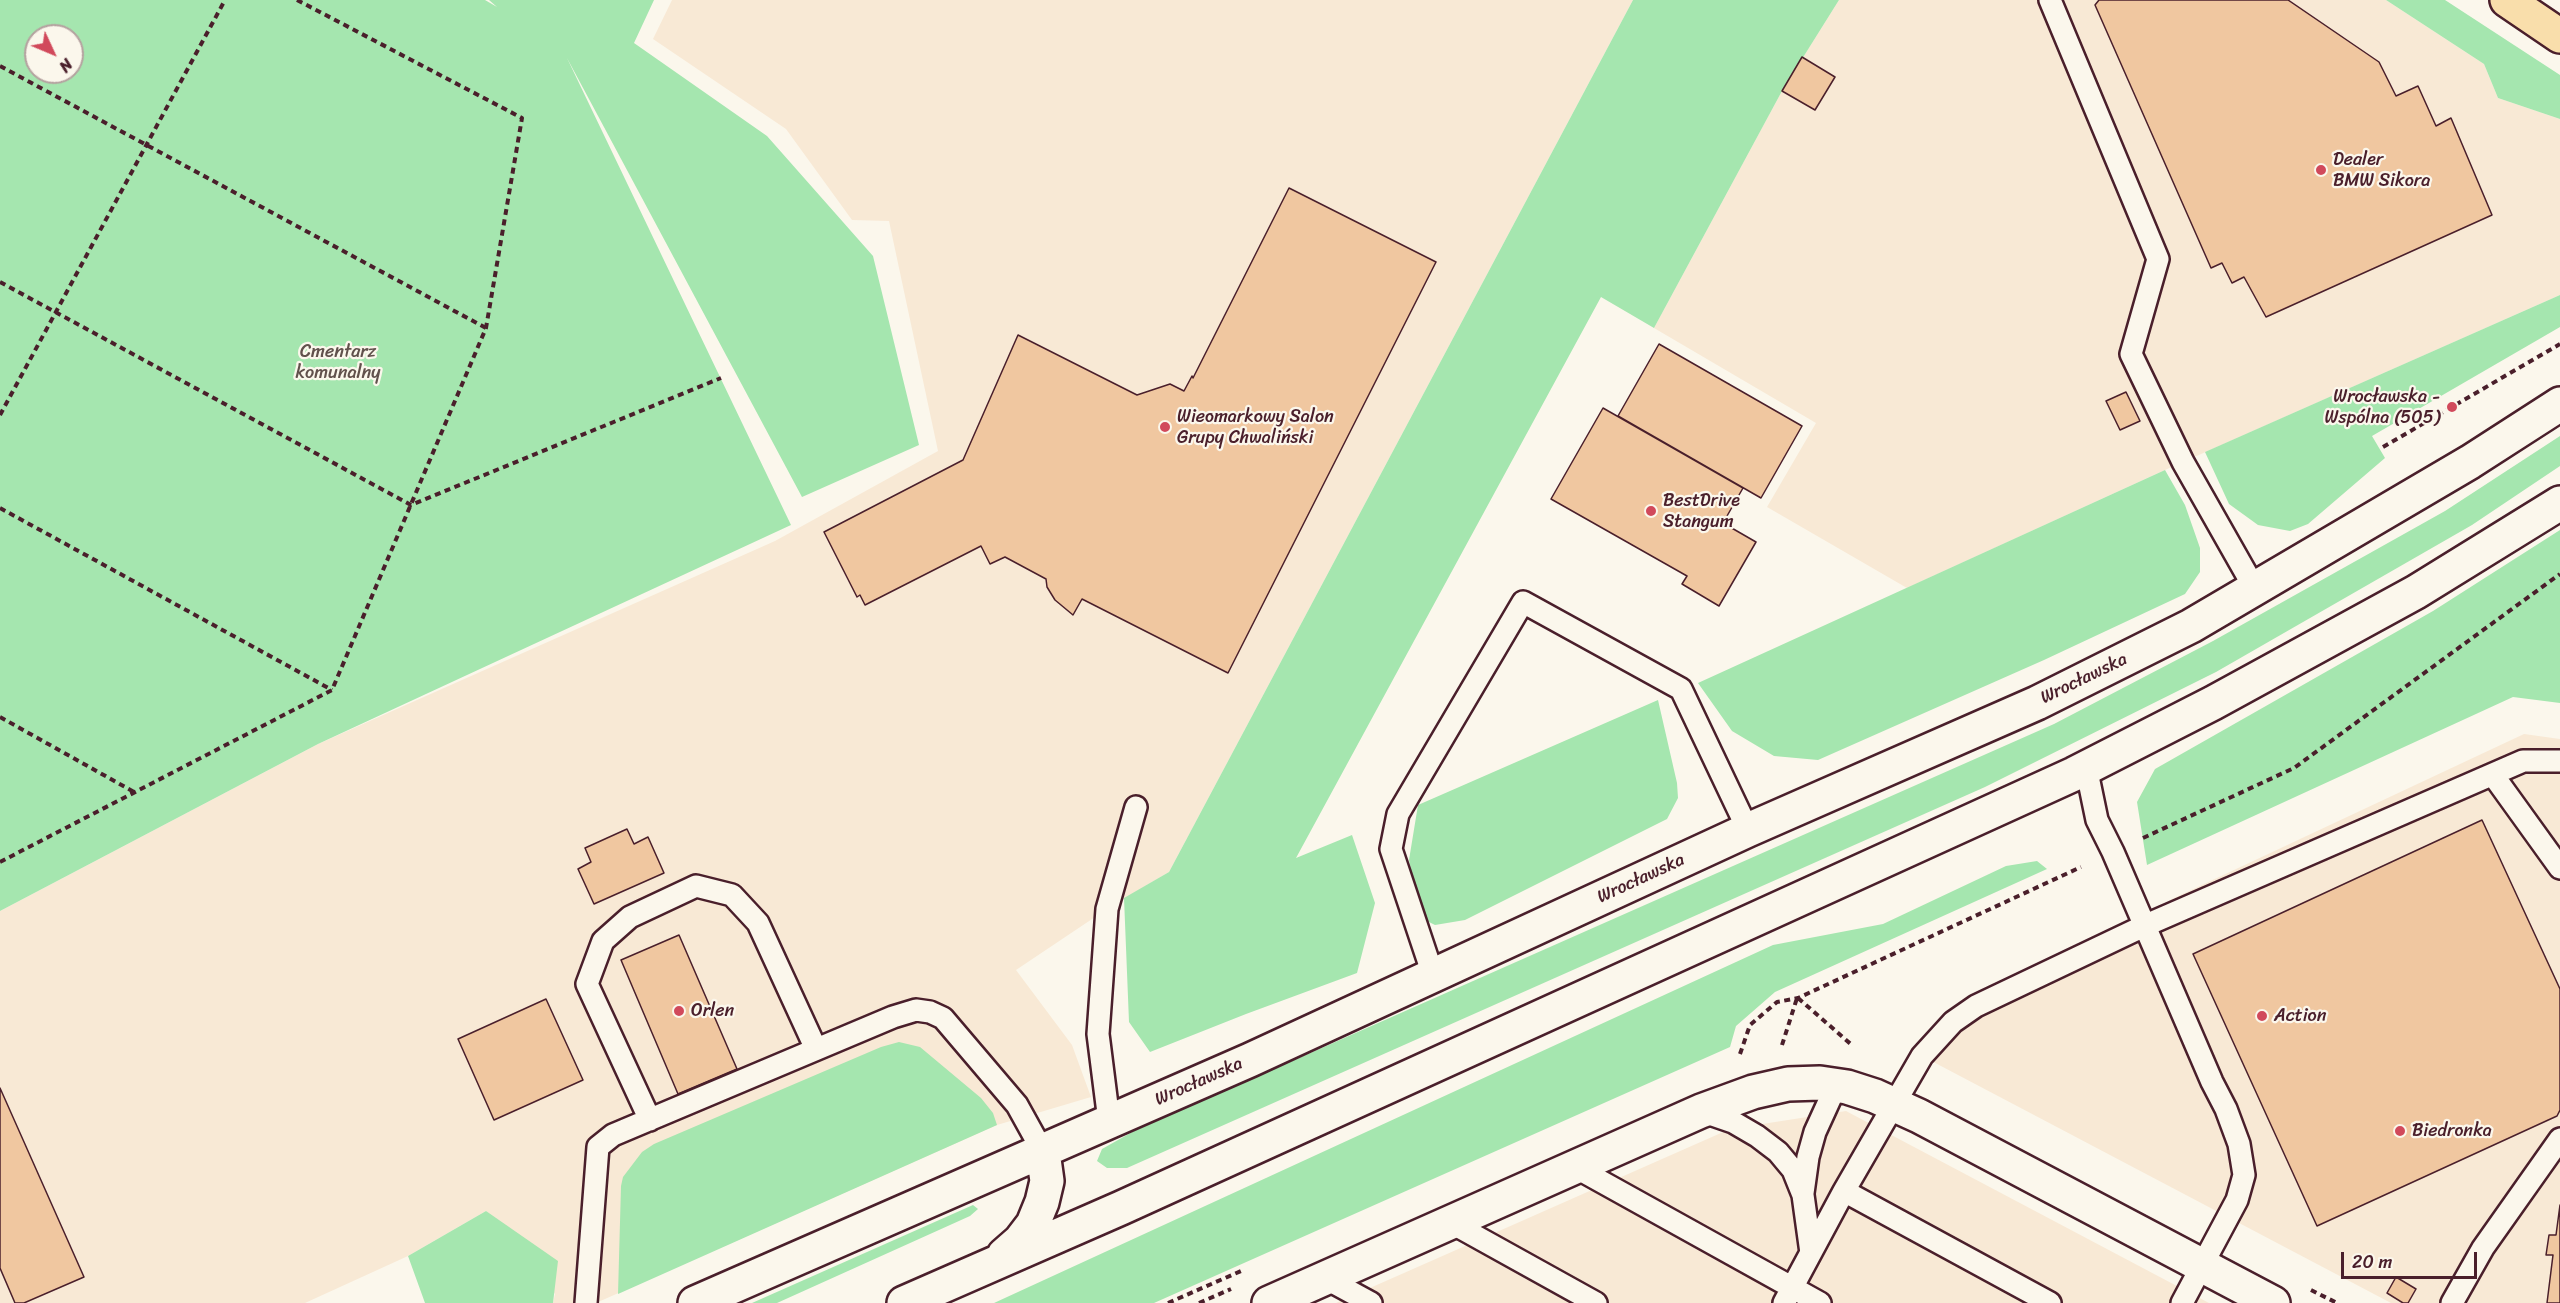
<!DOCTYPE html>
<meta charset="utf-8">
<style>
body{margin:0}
#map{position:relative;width:2560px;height:1303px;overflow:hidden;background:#fbf7ec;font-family:Sriracha,sans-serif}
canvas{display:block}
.north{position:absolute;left:24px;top:24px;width:60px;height:60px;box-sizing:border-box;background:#fbf7ec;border:2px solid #b4a19f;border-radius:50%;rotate:134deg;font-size:16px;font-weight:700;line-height:24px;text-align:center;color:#4a1f2b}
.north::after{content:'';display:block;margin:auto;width:21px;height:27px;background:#d1495b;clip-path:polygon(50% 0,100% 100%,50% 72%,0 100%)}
.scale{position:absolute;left:2341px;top:1252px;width:136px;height:27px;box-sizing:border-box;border:3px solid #4a1f2b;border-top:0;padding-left:8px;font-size:18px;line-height:21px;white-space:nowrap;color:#4a1f2b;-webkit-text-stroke:4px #fbf7ec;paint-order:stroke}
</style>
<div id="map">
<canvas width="2560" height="1303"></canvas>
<div class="north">N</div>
<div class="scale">20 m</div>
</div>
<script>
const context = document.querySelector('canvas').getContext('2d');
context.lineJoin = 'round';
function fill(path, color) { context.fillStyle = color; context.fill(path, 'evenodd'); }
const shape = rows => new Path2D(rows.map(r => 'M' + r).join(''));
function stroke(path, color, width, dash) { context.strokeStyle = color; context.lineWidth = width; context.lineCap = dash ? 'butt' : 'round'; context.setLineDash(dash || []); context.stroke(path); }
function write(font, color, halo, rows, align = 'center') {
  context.font = font + ' Sriracha,sans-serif'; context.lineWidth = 4.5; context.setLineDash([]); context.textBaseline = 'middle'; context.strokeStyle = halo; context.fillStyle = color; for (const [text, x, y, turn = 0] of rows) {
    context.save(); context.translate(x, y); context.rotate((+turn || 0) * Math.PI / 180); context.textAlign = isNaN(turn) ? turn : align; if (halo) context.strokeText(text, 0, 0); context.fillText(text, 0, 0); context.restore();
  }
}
const built = shape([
 [672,0,1633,0,1169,872,1107,909,1016,970,1072,1045,1091,1097,997,1125,596,1303,553,1303,555,1294,486,1211,408,1256,305,1303,0,1303,0,911,318,744,775,541,938,451,889,221,852,220,786,129,653,39],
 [1839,0,2386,0,2484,64,2498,98,2560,119,2560,295,2165,470,1907,588,1767,507,1816,423,1654,328,1782,91],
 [2524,734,2560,739,2560,1303,2391,1303,1922,1056,1953,1022,2144,926,2170,900],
 [1846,1111,2209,1303,1336,1303,1730,1129]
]);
const green = shape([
 [0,0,485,0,497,7,489,0,654,0,634,43,767,136,873,256,919,445,802,497,567,58,791,525,318,744,0,911],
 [36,36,72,36,72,72,36,72],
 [1633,0,1839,0,1782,91,1654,328,1601,297,1296,858,1352,835,1375,903,1357,973,1246,1014,1150,1052,1129,1022,1124,898,1169,872],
 [2386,0,2445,0,2560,75,2560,119,2498,98,2484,64],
 [2560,295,2560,327,2372,436,2385,458,2308,524,2290,531,2258,525,2229,504,2205,452],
 [2560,436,2560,466,2472,525,2216,672,1985,787,1127,1168,1107,1168,1097,1161,1102,1149,1134,1131,2054,724,2213,641,2445,511],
 [2165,470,2185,505,2200,548,2200,572,2185,594,2044,660,1818,760,1774,756,1732,731,1698,683],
 [2560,530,2560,703,2513,697,2147,865,2137,802,2155,769,2433,611],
 [1658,700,1677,783,1678,798,1667,819,1465,920,1435,925,1421,918,1409,860,1418,805],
 [2037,861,2047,869,1775,992,1736,1026,1730,1047,1154,1303,994,1303,1773,945,1883,924,2006,866],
 [899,1042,920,1047,981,1098,993,1113,997,1125,618,1294,621,1186,623,1177,642,1152,654,1144,881,1047],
 [973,1205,978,1209,970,1216,777,1303,752,1303],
 [486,1211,558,1261,553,1303,425,1303,408,1256]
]);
const building = shape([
 [2099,0,2288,0,2379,62,2396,96,2418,86,2436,126,2451,118,2492,215,2266,317,2244,277,2232,283,2222,263,2211,268,2095,5,2099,0],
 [1802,57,1835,77,1815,110,1782,91,1802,57],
 [1289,188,1436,262,1228,673,1082,599,1073,615,1055,600,1047,587,1046,579,1005,557,990,564,981,546,865,605,860,595,857,597,824,532,963,460,1018,335,1137,395,1170,384,1184,391,1192,376,1193,378,1289,188],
 [1659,344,1802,426,1761,498,1618,416,1659,344],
 [2126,392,2140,421,2120,430,2106,401,2126,392],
 [1603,408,1743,488,1723,523,1756,542,1719,606,1682,584,1687,576,1551,499,1603,408],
 [2482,820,2560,989,2560,1110,2557,1116,2317,1226,2193,954,2482,820],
 [627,829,634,844,648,837,664,873,594,904,578,869,591,862,585,848,627,829],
 [679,935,737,1069,678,1094,621,960,679,935],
 [546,999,583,1080,494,1120,458,1039,546,999],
 [0,1088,84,1277,24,1303,15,1303,0,1268,0,1088],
 [2560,1205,2560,1303,2547,1303,2553,1255,2546,1255,2549,1235,2556,1235,2560,1205],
 [2396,1277,2416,1289,2408,1303,2403,1303,2387,1293,2396,1277]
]);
const path = shape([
 [0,66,486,328],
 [0,282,411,505,721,378],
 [0,415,225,0],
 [2383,447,2560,344],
 [0,508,332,690],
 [0,717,134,792],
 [2143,838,2294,768,2560,574],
 [0,862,332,690,486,328,522,118,297,0],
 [1798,998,1853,1046],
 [1782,1045,1797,998],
 [1740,1054,1750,1025,1777,1002,1798,998,2081,867],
 [2311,1290,2337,1303],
 [1168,1303,1241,1271],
 [1199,1303,1231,1289]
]);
const service = shape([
 [2050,0,2158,259,2131,354,2183,462,2255,589],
 [2086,767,2097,820,2113,852,2212,1082,2226,1109,2239,1144,2244,1175,2237,1200,2182,1303],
 [2493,775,2560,868],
 [1433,975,1391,849,1398,814,1523,602,1681,689,1748,830],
 [1701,1111,1733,1122,1757,1136,1778,1152,1793,1170,1803,1195,1811,1253],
 [650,1120,587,984,603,941,630,917,696,886,732,895,758,923,816,1049],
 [1109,1121,1098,1034,1107,909,1136,807],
 [1575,1167,1820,1303],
 [1844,1191,2050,1303],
 [1803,1193,1808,1157,1815,1132,1836,1086],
 [1450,1222,1596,1303],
 [1325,1278,1371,1303],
 [586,1303,598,1147,613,1135,893,1017,916,1010,930,1012,943,1018,1017,1105,1043,1152],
 [1784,1303,1844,1191,1922,1056,1953,1022,1976,1006,2144,926,2523,761,2560,761],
 [2452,1303,2483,1248,2560,1139]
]);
const minor = shape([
 [1269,1303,1701,1111,1753,1092,1788,1084,1820,1083,1847,1087,1875,1096,1919,1116,2273,1303]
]);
const secondary = shape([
 [1004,1255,1020,1241,1033,1224,1042,1202,1047,1181,1043,1152],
 [695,1303,1250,1060,1748,830,2037,703,2191,626,2470,462,2560,404],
 [904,1303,1121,1208,2074,774,2213,703,2416,592,2560,503]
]);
const primary = shape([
 [2507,0,2560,36]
]);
const markers = [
 [2321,170,6,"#d1495b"],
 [2452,407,6,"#d1495b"],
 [1165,427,6,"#d1495b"],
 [1651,511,6,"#d1495b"],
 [679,1011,6,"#d1495b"],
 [2262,1016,6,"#d1495b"],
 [2400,1131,6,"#d1495b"]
];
const poiNames = [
 ["Dealer",2333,160],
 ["BMW Sikora",2333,181],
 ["Wrocławska -",2440,397,"right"],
 ["Wspólna (505)",2440,418,"right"],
 ["Wieomarkowy Salon",1177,417],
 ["Grupy Chwaliński",1177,438],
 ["BestDrive",1663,501],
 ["Stangum",1663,522],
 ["Orlen",691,1011],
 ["Action",2274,1016],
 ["Biedronka",2412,1131]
];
const parkNames = [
 ["Cmentarz",338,352],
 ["komunalny",338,373]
];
const streetNames = [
 ["Wrocławska",2084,679,-26],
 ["Wrocławska",1641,879,-25],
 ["Wrocławska",1199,1082,-24]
];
fill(built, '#f8e9d5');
fill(green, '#a5e6af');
fill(building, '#f0c7a0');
stroke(building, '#4a1f2b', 1.5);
stroke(service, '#4a1f2b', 26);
stroke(minor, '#4a1f2b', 38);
stroke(secondary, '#4a1f2b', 38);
stroke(primary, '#4a1f2b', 38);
stroke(path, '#4a1f2b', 4, [6, 4.5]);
stroke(service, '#fbf7ec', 21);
stroke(minor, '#fbf7ec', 33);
stroke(secondary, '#fbf7ec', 33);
stroke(primary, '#f9deab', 33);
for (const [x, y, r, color] of markers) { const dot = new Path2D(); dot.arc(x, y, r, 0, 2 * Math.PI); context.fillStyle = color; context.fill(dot); stroke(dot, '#fbf7ec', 2); }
write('18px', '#4a1f2b', '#fbf7ec', poiNames, 'left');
write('18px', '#61514c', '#fbf7ec', parkNames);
write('18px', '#4a1f2b', '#fbf7ec', streetNames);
</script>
